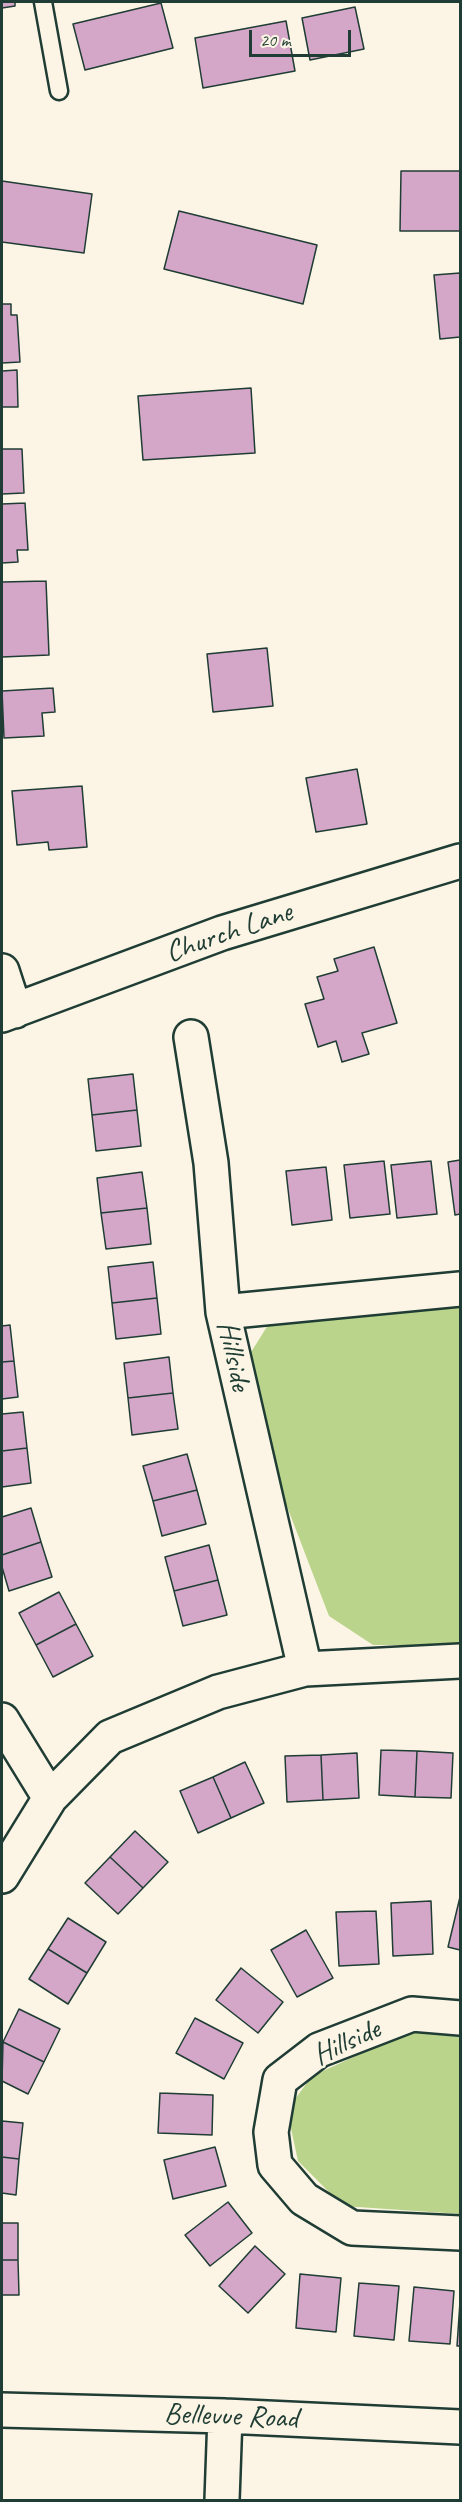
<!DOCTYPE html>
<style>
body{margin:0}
#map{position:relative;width:462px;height:2502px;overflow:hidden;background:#fcf5e5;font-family:Caveat,sans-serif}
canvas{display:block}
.frame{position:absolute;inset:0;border:3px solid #1f3d34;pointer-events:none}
.scale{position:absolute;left:249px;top:30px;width:102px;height:27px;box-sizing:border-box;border:3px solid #1f3d34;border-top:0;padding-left:8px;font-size:18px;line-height:21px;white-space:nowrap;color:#1f3d34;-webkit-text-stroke:4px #fcf5e5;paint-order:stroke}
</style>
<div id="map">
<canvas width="462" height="2502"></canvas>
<div class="frame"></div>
<div class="scale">20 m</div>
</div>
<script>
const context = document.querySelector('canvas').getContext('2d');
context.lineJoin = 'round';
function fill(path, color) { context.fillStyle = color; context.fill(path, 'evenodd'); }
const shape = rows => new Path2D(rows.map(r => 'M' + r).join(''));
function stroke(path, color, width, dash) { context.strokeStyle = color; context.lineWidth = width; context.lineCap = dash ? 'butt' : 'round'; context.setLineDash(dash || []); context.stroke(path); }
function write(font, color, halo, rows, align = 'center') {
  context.font = font + ' Caveat,sans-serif'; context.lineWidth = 5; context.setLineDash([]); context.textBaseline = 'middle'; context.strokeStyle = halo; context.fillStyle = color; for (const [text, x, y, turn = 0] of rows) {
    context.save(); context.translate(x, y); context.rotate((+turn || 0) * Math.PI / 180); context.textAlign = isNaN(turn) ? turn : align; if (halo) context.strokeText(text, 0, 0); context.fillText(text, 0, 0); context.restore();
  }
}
const green = shape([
 [460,1301,460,1645,373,1645,329,1616,260,1436,248,1357,273,1317],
 [415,2029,460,2037,460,2214,343,2206,298,2161,287,2110,312,2076]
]);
const building = shape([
 [2,2,15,2,15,6,2,8,2,2],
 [161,3,173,48,85,70,73,24,161,3],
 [355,7,364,49,310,60,302,18,355,7],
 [286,21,295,71,203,88,195,38,286,21],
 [401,171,460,171,460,231,400,231,401,171],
 [2,181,92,194,84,253,2,242,2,181],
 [179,211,317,245,303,304,164,269,179,211],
 [460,273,460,337,440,339,434,275,460,273],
 [2,304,11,304,11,315,17,315,20,362,2,363,2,304],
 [17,370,18,407,2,407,2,371,17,370],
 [251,388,255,453,143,460,138,396,251,388],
 [2,449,22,449,24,493,2,494,2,449],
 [25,503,28,550,17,550,18,562,2,563,2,504,25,503],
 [46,581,49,655,2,657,2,582,46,581],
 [267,648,273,706,213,712,207,654,267,648],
 [53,688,55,712,42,713,44,736,4,738,2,691,53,688],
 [357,769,367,824,316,832,306,778,357,769],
 [82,786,87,847,49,850,48,842,17,845,12,791,82,786],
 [374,947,397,1023,362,1033,369,1054,342,1062,336,1041,318,1047,305,1004,324,999,317,977,338,971,334,959,374,947],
 [133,1074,137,1110,92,1115,88,1079,133,1074],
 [137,1110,141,1146,96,1151,92,1115,137,1110],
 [460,1160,460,1214,455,1215,448,1162,460,1160],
 [384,1161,390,1214,350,1218,344,1165,384,1161],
 [431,1161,437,1214,397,1218,391,1165,431,1161],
 [326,1167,332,1220,292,1225,286,1171,326,1167],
 [142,1172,147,1208,101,1213,97,1178,142,1172],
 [147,1208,151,1244,106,1249,101,1213,147,1208],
 [153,1262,157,1298,112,1303,108,1267,153,1262],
 [157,1298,161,1334,116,1339,112,1303,157,1298],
 [10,1325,14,1361,2,1362,2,1326,10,1325],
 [169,1357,173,1393,128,1398,124,1363,169,1357],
 [14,1361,18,1397,2,1399,2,1362,14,1361],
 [173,1393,178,1429,132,1435,128,1398,173,1393],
 [23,1412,27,1448,2,1451,2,1414,23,1412],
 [27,1448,31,1483,2,1487,2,1451,27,1448],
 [187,1454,197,1490,153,1501,143,1466,187,1454],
 [197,1490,206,1524,162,1536,153,1501,197,1490],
 [31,1508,41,1542,2,1555,2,1517,31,1508],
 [41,1542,52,1577,9,1591,2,1567,2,1555,41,1542],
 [209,1545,218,1580,174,1591,165,1557,209,1545],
 [218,1580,227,1615,183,1626,174,1591,218,1580],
 [59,1592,76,1624,36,1645,19,1613,59,1592],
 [76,1624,93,1656,53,1677,36,1645,76,1624],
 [381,1750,417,1751,415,1797,379,1795,381,1750],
 [417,1751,453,1753,451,1798,415,1797,417,1751],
 [357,1753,359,1798,323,1800,321,1755,357,1753],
 [321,1755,323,1800,287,1802,285,1756,321,1755],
 [245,1762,264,1803,231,1818,213,1777,245,1762],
 [213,1777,231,1818,198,1833,180,1791,213,1777],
 [135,1831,168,1862,143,1888,110,1857,135,1831],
 [110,1857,143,1888,118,1914,85,1883,110,1857],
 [460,1897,460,1950,448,1947,460,1897],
 [431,1901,433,1954,393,1956,391,1903,431,1901],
 [376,1911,379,1964,339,1966,336,1912,376,1911],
 [68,1918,106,1942,87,1973,48,1949,68,1918],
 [306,1930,333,1978,297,1997,271,1950,306,1930],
 [48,1949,87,1973,68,2004,29,1979,48,1949],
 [241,1968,283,2002,258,2033,216,2000,241,1968],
 [19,2009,60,2029,44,2062,3,2042,19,2009],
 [195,2018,243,2043,224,2079,176,2053,195,2018],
 [3,2042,44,2062,28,2094,2,2081,3,2042],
 [160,2093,213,2095,212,2135,158,2133,160,2093],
 [2,2121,23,2123,19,2159,2,2157,2,2121],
 [215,2147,226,2186,173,2199,164,2160,215,2147],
 [2,2157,19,2159,16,2195,2,2193,2,2157],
 [228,2202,252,2233,210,2266,185,2235,228,2202],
 [2,2223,18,2223,18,2260,2,2260,2,2223],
 [255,2246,285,2274,248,2313,219,2286,255,2246],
 [2,2260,18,2260,19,2295,2,2295,2,2260],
 [300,2274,341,2278,336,2332,296,2328,300,2274],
 [359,2283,399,2286,394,2340,354,2336,359,2283],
 [414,2287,454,2291,450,2344,409,2341,414,2287],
 [460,2302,460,2346,457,2346,460,2302]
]);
const service = shape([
 [43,2,59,91]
]);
const minor = shape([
 [2,971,15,1011],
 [2,1015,222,933,460,861],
 [191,1037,211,1163,223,1312,305,1669,460,1661],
 [223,1312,460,1289],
 [2,1720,50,1798],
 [2,1876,50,1798,110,1737,218,1692,305,1669],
 [460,2018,412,2014,319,2050,280,2080,271,2132,275,2165,304,2199,352,2228,460,2233],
 [2,2410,225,2416,460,2427],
 [222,2500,225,2416]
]);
const streetNames = [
 ["Church Lane",229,933,-19],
 ["Hillside",233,1356,78],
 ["Hillside",347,2043,-25],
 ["Bellevue Road",231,2417,2]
];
fill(green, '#bad48c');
fill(building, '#d4a6c8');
stroke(building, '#1f3d34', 1.5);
stroke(service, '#1f3d34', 21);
stroke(minor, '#1f3d34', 38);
stroke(service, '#fcf5e5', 16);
stroke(minor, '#fcf5e5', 33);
write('30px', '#1f3d34', '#fcf5e5', streetNames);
</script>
